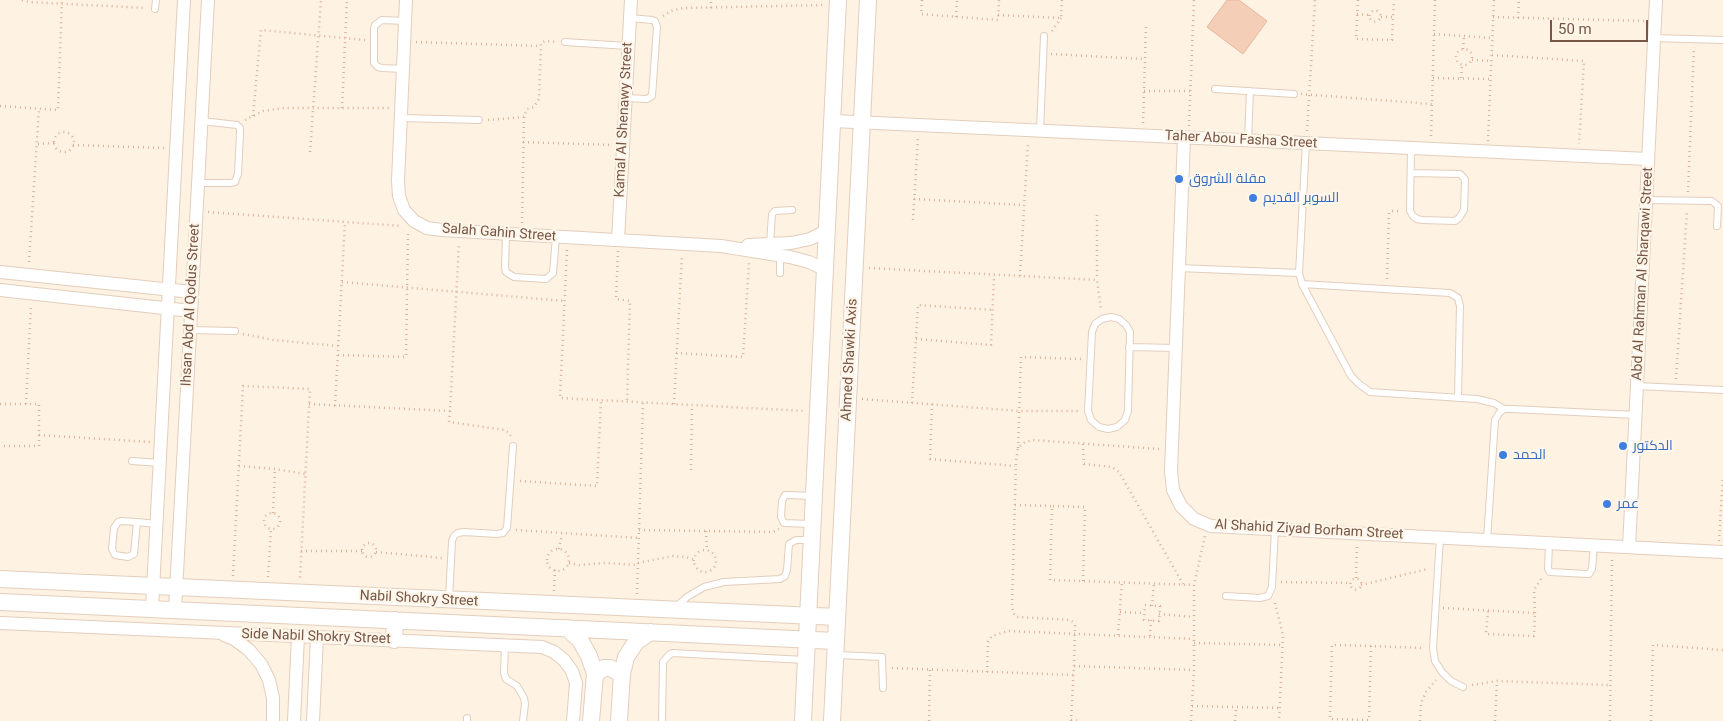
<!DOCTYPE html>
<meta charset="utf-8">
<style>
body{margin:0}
#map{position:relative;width:1723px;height:721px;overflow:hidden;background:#fef2e2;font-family:Roboto,sans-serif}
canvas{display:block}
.scale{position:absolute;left:1550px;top:20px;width:98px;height:22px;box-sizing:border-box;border:2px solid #775647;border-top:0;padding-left:6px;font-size:15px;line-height:18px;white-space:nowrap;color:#775647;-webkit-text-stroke:4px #fff6ea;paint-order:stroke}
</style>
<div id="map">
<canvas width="1723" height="721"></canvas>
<div class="scale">50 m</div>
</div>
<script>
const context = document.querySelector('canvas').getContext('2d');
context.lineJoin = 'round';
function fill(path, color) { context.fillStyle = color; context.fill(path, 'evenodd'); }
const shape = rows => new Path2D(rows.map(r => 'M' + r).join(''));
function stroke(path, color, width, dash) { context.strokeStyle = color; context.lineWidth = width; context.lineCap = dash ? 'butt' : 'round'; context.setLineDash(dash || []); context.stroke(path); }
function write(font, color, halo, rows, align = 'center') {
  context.font = font + ' Roboto,Cairo,sans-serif'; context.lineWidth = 4.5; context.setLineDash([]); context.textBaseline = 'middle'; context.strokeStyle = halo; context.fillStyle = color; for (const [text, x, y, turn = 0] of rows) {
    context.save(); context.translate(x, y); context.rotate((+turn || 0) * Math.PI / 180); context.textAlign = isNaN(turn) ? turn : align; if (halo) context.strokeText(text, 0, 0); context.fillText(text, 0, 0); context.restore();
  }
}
const building = shape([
 [1227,0,1239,0,1267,21,1243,54,1207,27,1227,0]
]);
const path = shape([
 [22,0,29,2,145,8],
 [922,0,921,14,998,20,999,0],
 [1358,0,1356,39,1392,40,1394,0],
 [711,8,711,0],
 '1369.5 16a5.5 5.5 0 1 1 11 0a5.5 5.5 0 1 1-11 0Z',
 [1357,14,1369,15],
 [998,15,1061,18,1062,0],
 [663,16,671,11,683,8,825,5],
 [956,17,957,0],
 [1381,17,1393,17],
 [1493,17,1644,21],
 [1518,18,1519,0],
 [1052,31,1061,18],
 [1434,34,1493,38],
 [416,42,540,46],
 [1463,49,1464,36],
 '1456 57a8 8 0 1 1 16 0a8 8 0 1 1-16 0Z',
 [1051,54,1145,59],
 [1492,55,1584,61,1579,144],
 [1472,60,1491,61],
 [1433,78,1491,79],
 [1461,78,1462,65],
 [1144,91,1190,91],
 [1301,94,1432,104],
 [0,106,58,110,62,0],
 [342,108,347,0],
 [253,116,261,30,365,40],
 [245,120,263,111,284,108,390,108],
 [488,120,524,117],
 [1143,123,1146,27],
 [1189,126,1194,0],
 [1307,131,1315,0],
 '54 142a10 10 0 1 1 20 0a10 10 0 1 1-20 0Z',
 [1431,136,1435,0],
 [1488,141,1494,0],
 [523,142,612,145],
 [38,144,54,143],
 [73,145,164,148],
 [310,152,321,0],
 [1688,192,1694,47],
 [914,199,1024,205],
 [208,212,402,226],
 [1097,215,1097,280],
 [913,220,918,137],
 [522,223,524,117,527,109,534,107,539,99,541,43,545,41,558,42],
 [567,250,560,398,805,411],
 [618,251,616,299,630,301,627,402],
 [29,262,39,109],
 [869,268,1097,280,1101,310],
 [1020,276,1028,142],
 [1387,279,1389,213,1391,211,1401,211],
 [342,282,565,301],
 [243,334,274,340,338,346],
 [916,339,991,345,994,275],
 [676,353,743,357,749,263],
 [338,355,406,357,408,231],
 [1676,379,1687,210],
 [862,399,1019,411,1079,411],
 [912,403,918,305,993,310],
 [0,404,39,404,39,446,0,446],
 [26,404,31,305],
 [309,404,450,411,459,244],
 [674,404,682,255],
 [932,404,930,459,1015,466],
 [335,406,345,222],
 [450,411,449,422,505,430,509,433,512,438],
 [39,435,150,442],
 [1083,444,1084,464,1112,467,1119,472,1183,584],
 [1018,448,1021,357,1081,359],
 [239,466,275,469,305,474],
 [691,470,692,405],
 [520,481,597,486,601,401],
 [1015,505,1052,506],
 [273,513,275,469],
 '264 521a8 8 0 1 1 16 0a8 8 0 1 1-16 0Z',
 [516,530,639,538],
 [639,530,773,532,779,529],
 [706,531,707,550],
 [1719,541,1723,477],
 '362 550a7 7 0 1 1 14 0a7 7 0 1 1-14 0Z',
 [559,549,562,534],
 '547 560a11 11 0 1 1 22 0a11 11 0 1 1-22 0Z',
 '694 561a11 11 0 1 1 22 0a11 11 0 1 1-22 0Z',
 [301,551,362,551],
 [376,552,442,558],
 [569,563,579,565,605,563,637,565],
 [638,563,673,556,686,557,694,560],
 [233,576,243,386,310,389,300,578],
 [268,577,271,529],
 [1356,578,1357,545],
 '1350.5 584a5.5 5.5 0 1 1 11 0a5.5 5.5 0 1 1-11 0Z',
 [1083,581,1085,507,1052,506,1050,580,1194,585],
 [1281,582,1351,583],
 [1361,585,1428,569],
 [554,591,555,570],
 [637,594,643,403],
 [1275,603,1283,635,1279,721],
 [1145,605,1160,606,1159,621,1144,620,1145,605],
 [1152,606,1154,583],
 [1443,608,1535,613,1534,636,1486,634,1488,611],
 [1120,612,1144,613],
 [1535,613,1534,590,1543,576],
 [1159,614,1194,617],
 [1118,635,1122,582],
 [1150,636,1151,620],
 [1194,643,1283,645],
 [1371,646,1369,720,1330,719,1332,645,1371,646,1424,648],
 [1074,666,1194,670],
 [892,668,1073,675],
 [987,672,988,642,992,636,1008,631,1194,639],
 [1472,685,1497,681,1610,685],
 [1192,706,1279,708],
 [1071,720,1081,721],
 [929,721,930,670],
 [1071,721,1074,666,1075,626,1073,622,1070,620,1017,617,1013,613,1012,604,1016,461,1018,448,1025,442,1033,440,1159,449],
 [1191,721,1194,670,1194,585,1205,536],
 [1235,721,1236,708],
 [1420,721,1421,703,1426,692,1436,680],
 [1495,721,1497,681],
 [1610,721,1612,558],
 [1651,721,1653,645,1723,650]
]);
const service = shape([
 [155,9,156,0],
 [1654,38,1723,40],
 [565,42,628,46],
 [403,69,382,68,378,67,374,63,374,29,375,25,382,20,405,21],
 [1215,89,1294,94],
 [626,98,647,99,652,96,657,27,655,21,652,20,630,18],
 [401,118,479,120],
 [1040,131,1044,36],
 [1248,140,1250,91],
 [1306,143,1299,273,1302,284,1351,376,1359,384,1370,392,1477,399,1494,403,1504,409],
 [1411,173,1460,174,1463,177,1465,180,1464,210,1459,218,1455,221,1422,220,1417,219,1413,216,1410,211,1411,148],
 [198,183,230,183,235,182,238,174,240,133,240,128,237,125,202,121],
 [1646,200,1712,201,1718,206,1717,226],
 [506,234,505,267,506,272,514,277,546,279,553,273,556,237],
 [770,244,772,214,775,211,792,210],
 [1179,268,1299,273],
 [780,273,780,255],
 [1302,284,1450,293,1458,298,1460,306,1458,398],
 [1111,317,1119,319,1126,325,1130,332,1128,411,1125,420,1117,427,1108,429,1099,427,1091,420,1088,411,1092,332,1095,324,1102,319,1111,317],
 [190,330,235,331],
 [1129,347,1176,348],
 [1637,386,1723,390],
 [132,461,160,463],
 [137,522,134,554,128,557,115,555,112,549,114,528,118,522,121,521,137,522,156,524],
 [811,524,784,523,781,517,782,501,785,495,788,495,813,496],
 [1440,538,1433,648,1435,661,1442,672,1451,681,1463,687],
 [1487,540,1495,420,1500,412,1504,409,1512,409,1636,415],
 [1549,543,1548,569,1550,572,1587,574,1589,574,1592,569,1594,545],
 [1226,596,1260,598,1268,596,1272,587,1275,529],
 [449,599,452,541,454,536,458,533,464,532,497,534,503,533,507,528,513,446],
 [676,607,687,597,704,587,724,582,780,579,785,576,787,570,789,544,796,540,811,540],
 [505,645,504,673,506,679,517,686,524,698,525,704,523,721],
 [837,655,882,657,883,688],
 [467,721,467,718],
 [662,721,663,662,668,656,672,653,805,660]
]);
const minor = shape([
 [406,0,398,181,399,196,404,210,414,221,427,228,442,230,721,246,790,257,809,262,826,270],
 [833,121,1648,159],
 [1184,138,1171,471,1173,490,1181,506,1194,519,1211,526,1723,552],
 [618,240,631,0],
 [748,245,791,243,810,239,828,230],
 [0,272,192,292],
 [0,290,191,311],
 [1629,547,1656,0],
 [152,609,184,0],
 [175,610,208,0],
 [0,623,542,647,554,652,564,660,572,671,576,683,573,721],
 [224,635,234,639,249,650,261,664,269,680,273,698,273,721],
 [294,721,298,636],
 [313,721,317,637]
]);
const tertiary = shape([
 [0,579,837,617],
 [0,602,836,641],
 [567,628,580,640,589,656,595,674,591,721],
 [394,640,395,620],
 [595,674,604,668,610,668,622,674],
 [619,721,622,674,626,657,636,642,650,632],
 [803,721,838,0],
 [832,721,868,0]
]);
const markers = [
 [1179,179,5,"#3f7fe0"],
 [1253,198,5,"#3f7fe0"],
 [1623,446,5,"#3f7fe0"],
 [1503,455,5,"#3f7fe0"],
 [1607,504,5,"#3f7fe0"]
];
const streetNames = [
 ["Kamal Al Shenawy Street",624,120,-87],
 ["Taher Abou Fasha Street",1241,140,3],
 ["Salah Gahin Street",499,233,4],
 ["Abd Al Rahman Al Sharqawi Street",1643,274,-87],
 ["Ihsan Abd Al Qodus Street",191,305,-87],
 ["Ahmed Shawki Axis",850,360,-87],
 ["Al Shahid Ziyad Borham Street",1309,530,3],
 ["Nabil Shokry Street",419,599,3],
 ["Side Nabil Shokry Street",316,637,2]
];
const shopNames = [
 ["مقلة الشروق",1189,179],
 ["السوبر القديم",1263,198],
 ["الدكتور",1633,446],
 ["الحمد",1513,455],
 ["عمر",1617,504]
];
fill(building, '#f5ceb8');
stroke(building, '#e8b497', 1);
stroke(service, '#e3cebd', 8);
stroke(minor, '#e3cebd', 14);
stroke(tertiary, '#e3cebd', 18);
stroke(path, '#dab19b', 2.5, [1, 4]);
stroke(service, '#fff', 6);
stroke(minor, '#fff', 12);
stroke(tertiary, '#fff', 16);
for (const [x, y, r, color] of markers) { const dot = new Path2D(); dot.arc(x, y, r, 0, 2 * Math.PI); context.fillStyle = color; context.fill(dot); stroke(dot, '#fff6ea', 2); }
write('14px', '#775647', '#fff6ea', streetNames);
write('14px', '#366cbe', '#fff6ea', shopNames, 'left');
</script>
